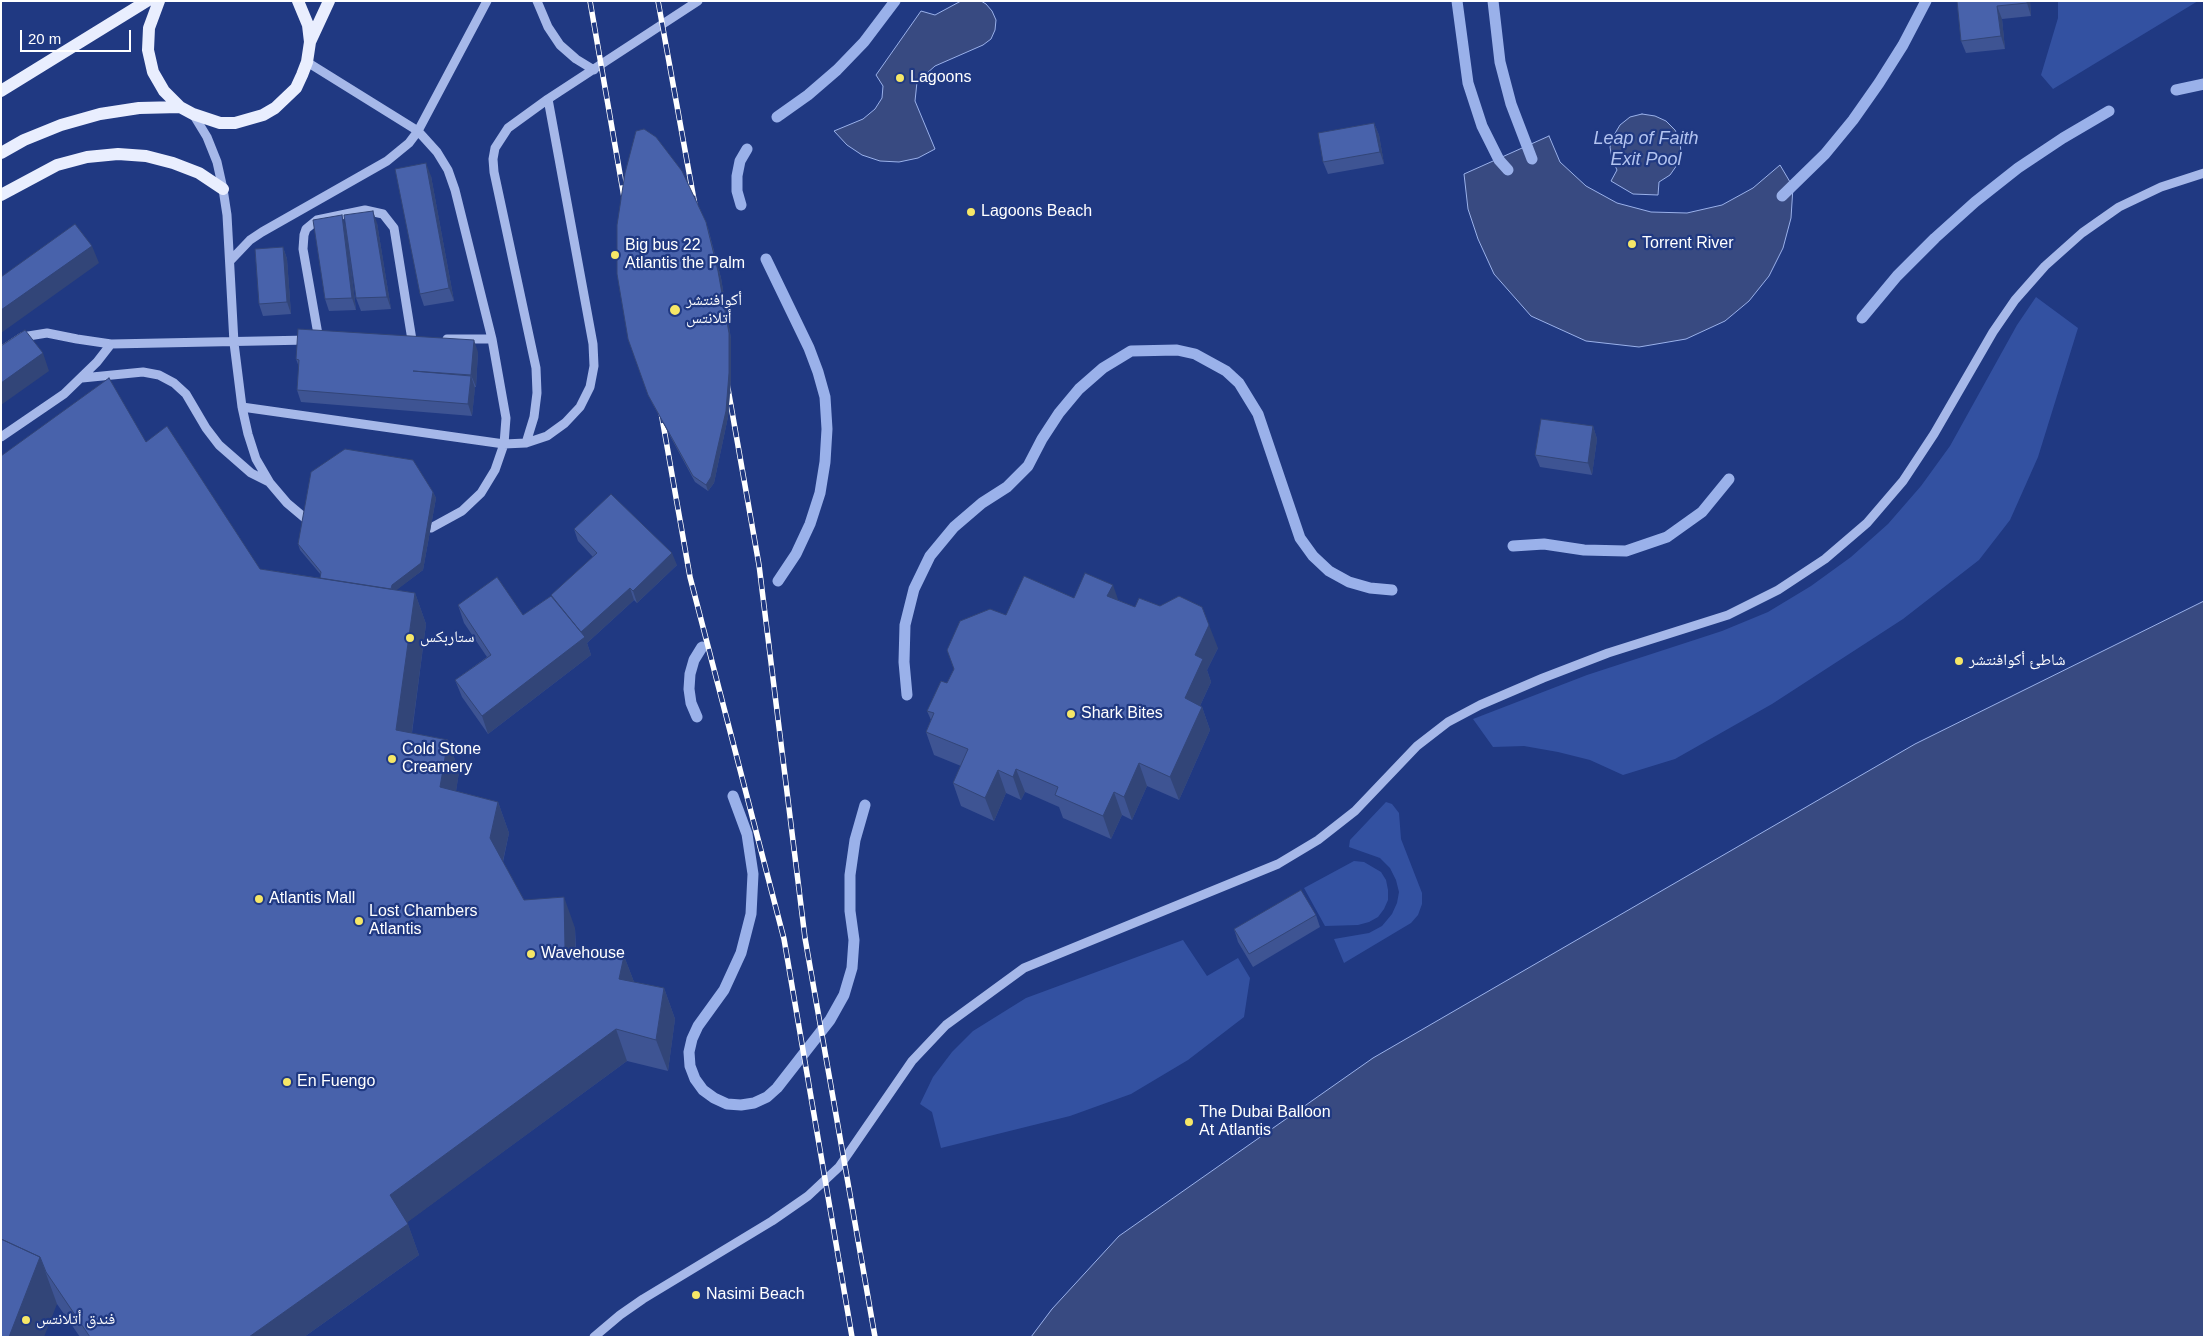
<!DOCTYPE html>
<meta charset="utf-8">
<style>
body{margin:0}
#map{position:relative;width:2205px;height:1338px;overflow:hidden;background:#203982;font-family:Helvetica,sans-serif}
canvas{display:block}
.frame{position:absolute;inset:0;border:2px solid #fff;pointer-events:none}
.scale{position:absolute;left:20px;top:30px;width:111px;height:22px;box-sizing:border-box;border:2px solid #fff;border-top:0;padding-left:6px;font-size:15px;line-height:18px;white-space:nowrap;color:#fff;-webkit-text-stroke:4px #203982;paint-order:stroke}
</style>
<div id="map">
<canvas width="2205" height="1338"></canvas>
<div class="frame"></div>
<div class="scale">20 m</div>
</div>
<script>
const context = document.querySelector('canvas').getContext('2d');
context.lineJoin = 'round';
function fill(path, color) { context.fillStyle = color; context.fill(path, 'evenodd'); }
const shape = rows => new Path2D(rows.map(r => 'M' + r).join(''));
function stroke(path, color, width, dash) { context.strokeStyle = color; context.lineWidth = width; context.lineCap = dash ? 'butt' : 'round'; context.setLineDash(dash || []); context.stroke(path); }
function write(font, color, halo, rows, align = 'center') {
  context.font = font + ' Helvetica,"Noto Naskh Arabic",sans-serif'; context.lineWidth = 4.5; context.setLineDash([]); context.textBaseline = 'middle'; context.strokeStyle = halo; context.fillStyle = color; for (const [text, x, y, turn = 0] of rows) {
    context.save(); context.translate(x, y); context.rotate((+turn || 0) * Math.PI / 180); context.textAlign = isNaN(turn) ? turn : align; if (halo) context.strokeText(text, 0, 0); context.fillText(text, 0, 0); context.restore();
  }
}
const green = shape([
 [2058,1,2198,1,2053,89,2041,75,2058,18],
 [2036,297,2078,328,2038,457,2010,520,1979,560,1903,619,1772,704,1675,759,1623,775,1590,760,1558,752,1524,746,1493,747,1473,719,1587,675,1722,631,1768,612,1811,586,1851,557,1888,524,1921,486,1950,446,2017,325],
 [1386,802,1392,804,1399,813,1401,839,1422,893,1422,904,1418,915,1411,923,1344,963,1334,939,1369,933,1382,926,1392,914,1397,903,1399,892,1396,880,1390,868,1380,858,1349,847,1350,840],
 [1354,861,1364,862,1381,872,1386,880,1388,890,1388,900,1384,909,1378,917,1369,922,1358,925,1325,926,1304,888],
 [1183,940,1207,976,1238,958,1250,978,1244,1017,1188,1060,1131,1094,1070,1116,941,1148,932,1112,920,1104,933,1077,952,1052,973,1031,1026,998]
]);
const water = shape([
 [961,1,981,1,986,4,992,11,996,20,995,30,991,39,983,45,935,66,917,82,915,101,935,149,918,158,899,162,880,161,862,155,847,145,834,131,863,119,875,109,882,98,883,86,876,75,921,11,935,15,961,1],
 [1642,114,1655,116,1666,121,1675,130,1680,141,1681,154,1677,165,1670,175,1659,182,1658,195,1633,194,1611,181,1617,170,1612,159,1610,147,1614,135,1620,125,1630,117,1642,114],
 [1549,136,1560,162,1586,186,1617,203,1651,212,1687,213,1722,205,1753,188,1780,165,1793,187,1791,218,1783,248,1769,276,1749,301,1725,321,1686,339,1639,347,1586,341,1531,316,1494,274,1478,239,1468,209,1464,174,1549,136],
 [2204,601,2204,1337,1031,1337,1052,1309,1119,1236,1373,1058,1915,744,2204,601]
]);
const stream = shape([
 [1457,1,1468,83,1482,126,1499,160,1508,170],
 [1493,1,1500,62,1511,104,1532,159],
 [2176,90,2204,84],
 [777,117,808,95,837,70,864,42,895,1],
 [1782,196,1825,154,1853,120,1879,83,1903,45,1926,1],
 [741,205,737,191,737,176,740,161,747,149],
 [766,259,809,348,818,372,825,397,827,429,825,462,820,493,810,524,796,554,778,581],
 [1862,318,1897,276,1935,238,1975,202,2018,168,2063,138,2109,111],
 [1513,546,1544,544,1584,550,1626,551,1667,537,1702,512,1729,479],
 [907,695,904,662,905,625,914,589,930,556,954,527,982,503,1007,487,1028,466,1042,439,1059,413,1079,389,1103,368,1131,351,1177,350,1195,354,1226,371,1239,383,1258,414,1300,538,1313,556,1329,571,1349,582,1370,588,1392,590],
 [697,717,691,703,689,689,690,674,694,660,702,647],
 [733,796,747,834,753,874,751,914,741,953,724,990,698,1026,692,1039,689,1052,690,1066,695,1079,703,1090,714,1098,727,1104,741,1105,754,1103,767,1097,777,1088,830,1020,844,995,852,968,854,940,850,911,850,875,855,840,865,805]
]);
const minor = shape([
 [537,1,548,27,560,45,576,59,594,70],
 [307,62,418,131,437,152,448,170,455,190,492,339,506,418,504,444,495,470,481,493,462,511,431,528],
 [193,114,207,137,217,162,223,189,227,215,234,343,242,407,248,434,256,459,270,483,287,503,306,519],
 [230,261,250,240,262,232,387,161,409,143,418,131,487,1],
 [447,339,492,339],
 [319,340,303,249,304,235,306,229,317,220,365,210,383,214,394,228,412,340],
 [1,351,22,337,47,333,77,339,111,344,309,340],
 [82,378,143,372,159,375,174,383,186,394,206,428,219,445,251,473,269,482],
 [242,407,504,444,526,443,547,436,565,423,580,407,590,387,594,366,593,344,548,99],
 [1,437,64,394,97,362,111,344],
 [526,443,534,417,537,393,536,368,494,172,493,159,495,148,508,128,548,99,698,1],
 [594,1337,620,1315,643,1299,772,1221,808,1196,839,1167,912,1061,946,1025,1024,968,1278,864,1318,840,1355,811,1417,746,1448,722,1480,705,1543,678,1608,653,1728,615,1778,590,1825,559,1867,523,1903,481,1934,434,1993,332,2015,300,2045,266,2082,233,2119,207,2161,187,2204,173]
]);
const major = shape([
 [159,1,149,28,148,50,153,72,164,91,180,107,193,114,220,123,235,123,263,115,275,108,296,88,302,75,307,62,310,42,308,25,298,1],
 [310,42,329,1],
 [1,91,147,1],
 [1,153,24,140,61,125,100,114,139,108,180,107],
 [1,195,57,165,87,157,118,154,146,156,173,163,199,173,223,189]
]);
const rail = shape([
 [590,1,625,203],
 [658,1,696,211],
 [727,383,759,565,805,938,875,1337],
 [661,412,690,577,784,939,852,1337]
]);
const wall = shape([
 [1957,1,2030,1,2031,16,2002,19,2005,49,1966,53,1961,41],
 [1374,123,1379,135,1384,164,1328,174,1323,162],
 [431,176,454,301,424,306,420,294],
 [377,223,391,309,361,311,356,298,348,241,356,310,329,311,325,299,346,225],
 [708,228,721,278,731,339,731,379,728,417,714,483,708,491,695,482,651,401,628,339],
 [283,247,287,259,291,314,263,316,259,304],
 [478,352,476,387,475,387,472,416,301,402,297,390,299,367,296,359],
 [1593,426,1597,439,1592,475,1540,467,1535,455],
 [146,442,260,569,320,578,321,575,300,550,298,544,433,492,436,498,423,570,396,590,415,593,426,624,412,733,448,740,459,772,456,791,498,802,509,833,503,862,524,900,575,928,576,949,624,956,634,982,664,988,675,1019,668,1071,627,1061,407,1222,419,1255,304,1337,80,1337,57,1304,1,1337],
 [574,529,677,565,637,603,634,600,587,643,591,655,488,734,462,697,455,680,487,657,464,623,458,605,523,615,551,596,593,557,578,541],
 [1074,598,1118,600,1218,648,1207,670,1211,682,1200,706,1202,707,1210,730,1179,800,1147,786,1132,820,1122,815,1111,839,1063,818,1059,807,1025,792,1021,800,1006,793,994,821,961,806,953,783,961,766,934,755,926,732,931,720,927,711,947,683,1006,615],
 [1316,915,1320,927,1253,967,1238,942,1234,929]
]);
const shadedWall = shape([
 [2027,1,2030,1,2031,16,2027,3],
 [1997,6,2002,19,2005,49,2001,36],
 [1374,123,1379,135,1384,164,1380,152],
 [426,163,431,176,454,301,449,288],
 [373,211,377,223,391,309,387,297],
 [342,215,346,227,356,310,352,298],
 [706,222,721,278,731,339,731,379,728,417,714,483,708,491,706,485],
 [92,246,99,263,1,333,1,310],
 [283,247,287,259,291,314,287,302],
 [474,340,478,352,476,387,471,375],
 [43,353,49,371,1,405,1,383],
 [471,376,475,388,472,416,468,404],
 [1593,426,1597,439,1592,475,1588,463],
 [433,492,436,498,423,570,394,592,389,619,392,585],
 [672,553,677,565,637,603,633,591],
 [1113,585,1121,608,1107,596],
 [630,588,634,600,587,643,591,655,488,734,482,716,583,638,581,632],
 [415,593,426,624,408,761,396,730],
 [1209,625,1218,648,1207,670,1211,682,1193,721,1185,698,1195,655],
 [1202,707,1210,730,1179,800,1170,777],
 [448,740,459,772,452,818,440,787],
 [1139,763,1147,786,1132,820,1124,797],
 [1016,769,1025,792,1021,800,1013,777],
 [998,770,1006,793,994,821,985,798],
 [1114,792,1122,815,1111,839,1103,816],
 [498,802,509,833,501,869,490,838],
 [564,897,575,928,576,979,565,948],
 [624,956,636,987,619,979],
 [664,988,675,1019,668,1071,656,1040],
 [616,1029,627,1061,401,1227,390,1195],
 [408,1224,419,1255,304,1337,249,1337],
 [40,1257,57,1304,44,1337,9,1337]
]);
const building = shape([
 [1957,1,2027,1,2027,3,1997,6,2001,36,1961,41,1957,1],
 [1374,123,1380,152,1323,162,1318,133,1374,123],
 [644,129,656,137,682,171,706,222,718,271,729,333,729,373,726,411,711,477,706,485,693,476,648,395,628,339,617,274,617,225,625,173,636,131,644,129],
 [426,163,449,288,420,294,395,169,426,163],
 [373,211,387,297,356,298,344,215,373,211],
 [342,215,352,298,325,299,313,220,342,215],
 [75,224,92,246,1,310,1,277,75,224],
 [283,247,287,302,259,304,255,249,283,247],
 [298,329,474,340,471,375,413,371,471,376,468,404,297,390,299,360,296,359,298,329],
 [25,330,43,353,1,383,1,346,25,330],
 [109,378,146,442,167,426,260,569,415,593,396,730,448,740,440,787,498,802,490,838,524,900,564,897,565,948,624,956,619,979,664,988,656,1040,616,1029,390,1195,408,1224,249,1337,90,1337,46,1272,40,1257,1,1239,1,456,109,378],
 [1541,419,1593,426,1588,463,1535,455,1541,419],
 [345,449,413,460,433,492,421,563,392,585,391,589,320,578,321,572,298,544,311,472,345,449],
 [611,494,672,553,633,591,630,588,581,632,551,595,597,553,574,529,611,494],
 [1085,573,1113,585,1107,596,1135,607,1139,598,1160,606,1179,596,1202,607,1209,625,1195,655,1203,659,1185,698,1202,707,1170,777,1139,763,1124,797,1114,792,1103,816,1055,795,1058,787,1016,769,1013,777,998,770,985,798,953,783,968,749,926,732,934,713,927,711,941,681,947,683,954,669,947,650,960,621,990,609,1006,615,1024,576,1074,598,1085,573],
 [497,577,523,615,551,596,585,637,482,716,455,680,491,655,458,605,497,577],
 [1301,890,1316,915,1249,954,1234,929,1301,890],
 [1,1239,40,1257,9,1337,1,1337,1,1239]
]);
const markers = [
 [900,78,5,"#f6e767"],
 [971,212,5,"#f6e767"],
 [1632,244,5,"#f6e767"],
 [615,255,5,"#f6e767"],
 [675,310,6,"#f6e767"],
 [410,638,5,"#f6e767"],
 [1959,661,5,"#f6e767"],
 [1071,714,5,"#f6e767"],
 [392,759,5,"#f6e767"],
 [259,899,5,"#f6e767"],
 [359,921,5,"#f6e767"],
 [531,954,5,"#f6e767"],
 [287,1082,5,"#f6e767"],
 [1189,1122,5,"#f6e767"],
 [696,1295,5,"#f6e767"],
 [26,1320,5,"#f6e767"]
];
const poiNames = [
 ["Lagoons",910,78],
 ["Lagoons Beach",981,212],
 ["Torrent River",1642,244],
 ["Big bus 22",625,246],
 ["Atlantis the Palm",625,264],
 ["أكوافنتشر",686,301],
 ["أتلانتس",686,319],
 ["ستاربكس",420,638],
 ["شاطئ أكوافنتشر",1969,661],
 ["Shark Bites",1081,714],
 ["Cold Stone",402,750],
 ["Creamery",402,768],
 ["Atlantis Mall",269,899],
 ["Lost Chambers",369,912],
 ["Atlantis",369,930],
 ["Wavehouse",541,954],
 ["En Fuengo",297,1082],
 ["The Dubai Balloon",1199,1113],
 ["At Atlantis",1199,1131],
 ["Nasimi Beach",706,1295],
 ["فندق أتلانتس",36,1320]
];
const waterNames = [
 ["Leap of Faith",1646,139],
 ["Exit Pool",1646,160]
];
fill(green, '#3351a1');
fill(water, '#384a81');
stroke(water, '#9ab1ea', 1);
stroke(stream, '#9ab1ea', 11);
stroke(minor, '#a6b8e9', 9);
stroke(major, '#e9eefe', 12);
stroke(rail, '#fff', 5.5);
stroke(rail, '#203982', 4, [11]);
fill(wall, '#3e5493');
fill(shadedWall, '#324578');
fill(building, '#4862ab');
stroke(building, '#324578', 1);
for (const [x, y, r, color] of markers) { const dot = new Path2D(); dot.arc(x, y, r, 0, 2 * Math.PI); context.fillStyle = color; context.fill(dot); stroke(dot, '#203982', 2); }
write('16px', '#fff', '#203982', poiNames, 'left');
write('italic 18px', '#b2c3f0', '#203982', waterNames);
</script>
